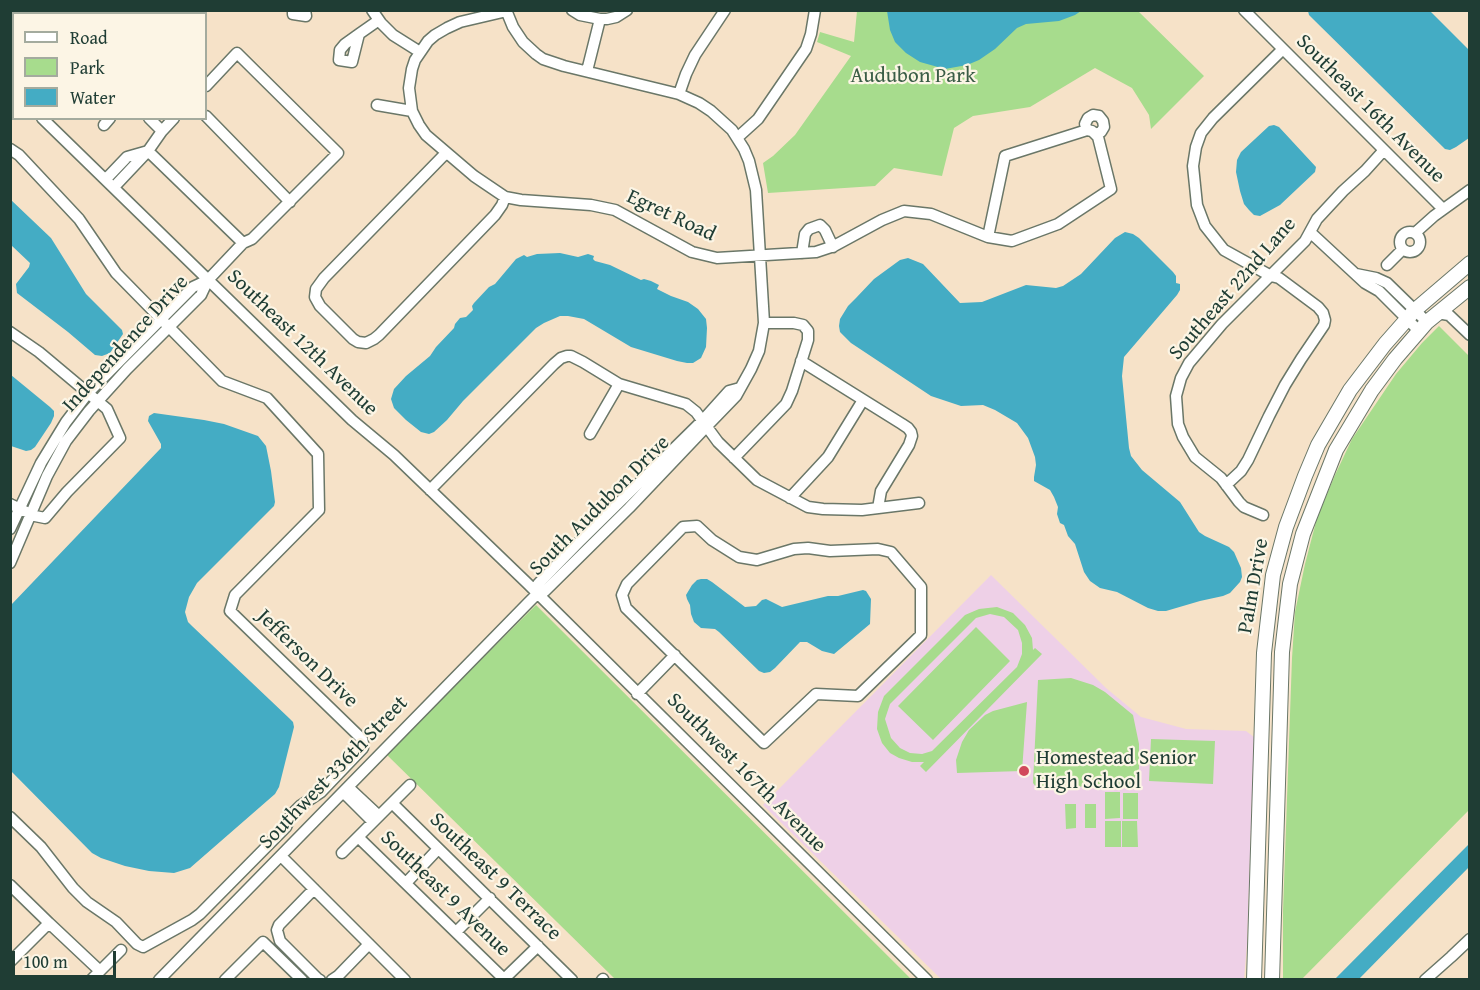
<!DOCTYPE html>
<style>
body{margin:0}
#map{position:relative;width:1480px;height:990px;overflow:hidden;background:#f6e2c8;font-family:"Gentium Book Plus",serif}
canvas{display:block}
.frame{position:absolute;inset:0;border:12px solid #1f3d34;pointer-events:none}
.legend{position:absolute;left:12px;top:12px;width:195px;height:108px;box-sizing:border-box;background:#fcf5e5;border:2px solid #a4ab9e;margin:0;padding:8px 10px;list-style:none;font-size:18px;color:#1f3d34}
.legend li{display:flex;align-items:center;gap:12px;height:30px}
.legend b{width:30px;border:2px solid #a4ab9e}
.scale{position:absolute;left:12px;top:951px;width:104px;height:27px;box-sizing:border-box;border:3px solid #1f3d34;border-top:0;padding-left:8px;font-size:18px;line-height:21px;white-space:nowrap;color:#1f3d34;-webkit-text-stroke:4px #fcf5e5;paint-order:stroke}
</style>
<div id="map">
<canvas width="1480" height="990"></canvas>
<div class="frame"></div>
<ul class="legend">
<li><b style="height:8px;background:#fff"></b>Road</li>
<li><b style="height:16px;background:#a7dc8d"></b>Park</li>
<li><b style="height:16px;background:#44acc4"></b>Water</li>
</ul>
<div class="scale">100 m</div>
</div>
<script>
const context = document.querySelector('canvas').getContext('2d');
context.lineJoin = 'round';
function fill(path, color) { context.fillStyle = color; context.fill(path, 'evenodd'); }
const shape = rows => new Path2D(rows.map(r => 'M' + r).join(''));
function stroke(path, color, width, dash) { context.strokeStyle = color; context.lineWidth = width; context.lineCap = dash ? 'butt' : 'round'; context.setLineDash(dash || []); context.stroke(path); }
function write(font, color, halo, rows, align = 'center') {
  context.font = font + ' "Gentium Book Plus",serif'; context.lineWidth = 4.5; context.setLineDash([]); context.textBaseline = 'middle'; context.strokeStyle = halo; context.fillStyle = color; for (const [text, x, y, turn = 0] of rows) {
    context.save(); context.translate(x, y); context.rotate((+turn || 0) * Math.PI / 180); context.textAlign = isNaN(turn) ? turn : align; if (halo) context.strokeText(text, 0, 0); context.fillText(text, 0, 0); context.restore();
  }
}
const built = shape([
 [991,575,1106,688,1141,717,1186,729,1246,731,1254,737,1247,943,1244,979,941,979,763,805]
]);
const green = shape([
 [857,11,1138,11,1204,76,1151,129,1149,115,1132,88,1095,68,1030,107,973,116,954,128,942,176,894,168,875,186,768,193,763,163,773,156,795,135,851,56,817,42,820,32,854,42],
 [1439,326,1469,356,1469,810,1302,979,1283,979,1283,911,1292,658,1295,612,1305,564,1317,518,1335,475,1352,439,1396,374,1422,343],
 [536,605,911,979,615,979,386,754],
 [997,607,1013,613,1025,625,1032,638,1033,650,1035,648,1042,654,926,772,920,766,924,762,912,762,899,758,890,753,882,743,877,729,878,712,884,696,965,615,979,609],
 [990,614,1004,617,1018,630,1022,643,1022,654,1017,667,932,751,922,754,910,753,900,748,891,738,885,719,890,704,976,618],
 [976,627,1010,661,933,740,898,706],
 [1071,678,1093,685,1105,692,1133,715,1139,744,1139,786,1040,787,1036,787,1033,783,1038,680],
 [1027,702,1022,771,957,773,956,760,962,742,969,730,985,715,993,711],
 [1151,739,1215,741,1213,784,1149,781],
 [1120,792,1120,818,1105,819,1105,792],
 [1123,793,1138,793,1138,819,1123,819],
 [1065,804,1076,804,1076,828,1066,829],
 [1085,804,1096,804,1096,828,1085,828],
 [1105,821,1121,821,1121,847,1105,847],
 [1122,821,1137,821,1138,847,1122,847]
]);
const water = shape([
 [887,11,887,10,1081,11,1075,15,1059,21,1026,24,1017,28,995,49,979,60,967,65,945,69,920,62,906,53,895,42,890,30],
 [1308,11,1430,11,1469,50,1469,138,1456,147,1450,150,1445,149,1313,19,1309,15],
 [1274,125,1279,127,1316,167,1315,172,1280,205,1260,216,1254,215,1249,210,1244,204,1240,191,1236,172,1237,160,1241,152,1269,126],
 [10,199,51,238,86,294,122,330,123,334,110,353,102,356,95,355,68,332,17,293,16,284,29,267,30,263,11,245],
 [1125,232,1133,234,1139,238,1173,272,1176,276,1176,283,1180,284,1180,290,1177,295,1124,357,1122,376,1129,448,1131,456,1142,470,1180,502,1199,532,1205,536,1229,547,1234,552,1241,568,1242,577,1240,582,1230,593,1223,596,1200,601,1166,611,1158,611,1148,608,1117,592,1100,588,1090,581,1084,572,1075,544,1068,536,1064,525,1060,523,1057,514,1058,507,1054,497,1050,490,1034,481,1034,477,1036,465,1035,457,1028,438,1017,423,995,410,983,405,961,406,931,396,851,343,840,332,839,326,840,319,848,306,856,298,874,279,900,260,908,258,923,264,960,303,982,302,1026,285,1056,288,1063,286,1081,274,1115,238],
 [560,253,578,257,588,254,594,256,593,259,595,261,610,265,641,280,644,279,651,281,659,285,657,289,671,296,688,302,698,309,706,319,707,328,706,347,701,358,693,363,687,363,677,361,631,347,584,319,568,316,560,316,544,323,536,328,463,401,447,420,434,432,429,434,421,432,406,420,394,408,391,399,394,389,406,376,430,356,436,347,454,328,455,324,460,318,466,317,473,310,472,306,474,303,489,287,495,284,516,259,524,255,527,257,537,254],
 [11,375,50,407,54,411,54,416,51,423,35,447,31,450,26,451,11,446],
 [154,413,204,420,224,424,258,436,266,446,271,471,275,502,274,506,197,583,189,597,185,612,188,622,192,626,289,718,293,722,294,727,279,787,275,794,190,868,174,873,149,871,125,866,101,858,92,853,10,770,11,605,161,448,161,444,148,421,149,416],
 [701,579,707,579,712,582,745,607,756,606,762,600,766,599,782,607,828,596,838,596,863,590,866,591,871,599,870,624,834,654,822,651,807,642,800,642,775,668,770,672,764,673,759,671,719,632,715,629,701,628,694,622,691,614,690,605,687,599,686,595,692,585,697,580],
 [1469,844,1469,867,1359,979,1335,979]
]);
const minor = shape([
 [159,10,163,14],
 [293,10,293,14,306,16,305,10],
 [372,10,381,23,393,35,420,52],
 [572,10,580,15,600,19,607,19,616,17,627,10],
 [1244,10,1443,209],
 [507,11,460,22,447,28,435,35,428,41,415,60,412,69,409,88,412,111,419,125,426,135,474,176,505,197,521,200,591,205,615,210,692,252,717,258,816,252,834,246,882,220,904,211,931,214,988,237],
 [359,34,352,62,339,60,340,50,345,44,359,34,379,20],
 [587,71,600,19],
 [10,87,14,90],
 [679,94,686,74,695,55,725,10],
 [377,105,412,111],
 [206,116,290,202],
 [42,118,352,420,394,455,527,583,927,980],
 [149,118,162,131],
 [104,125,110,118],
 [1087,130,1092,131,1098,137,1111,189,1058,224,1012,241,988,237,1005,156,1087,130],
 [1087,130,1085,124,1088,118,1093,115,1099,116,1103,121,1104,127,1101,132,1095,134],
 [737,138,758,119,806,49,811,34,815,10],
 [10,149,19,155,79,219,116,273,222,381,267,398,318,454,319,510,235,595,230,611,362,739,363,743,363,748,321,792,300,806,291,815,286,827,200,914,192,920,143,947,137,944,116,922,87,902,73,888,41,847,10,817],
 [148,151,243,243],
 [446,153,324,278,316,289,315,297,320,306,353,339,358,342,366,343,374,339,379,335,495,215,502,205,505,197],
 [106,179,127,157,148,151],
 [114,187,148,151,162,131,174,118],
 '1400 242a10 10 0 1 1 20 0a10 10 0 1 1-20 0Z',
 [1310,232,1365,283,1379,291,1419,331],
 [1415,233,1434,216,1470,190],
 [802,253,805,234,809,229,820,225,825,230,833,247],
 [1387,265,1403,249],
 [1356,274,1376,278,1387,283,1427,322],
 [1437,313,1449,315,1470,335],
 [10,332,39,352,107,409,120,438,67,492,45,518,35,516,10,504],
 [801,361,902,424,908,428,911,432,912,436,909,445,881,491,878,508],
 [590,434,619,384],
 [734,458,786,404,792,391,808,340,808,331,803,325,794,323,764,323],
 [1226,485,1241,471,1248,460,1269,416,1285,385,1301,359,1324,325,1325,320,1323,313,1318,307,1279,278,1271,276,1224,250,1205,226,1197,205,1193,166,1196,147,1201,133,1213,118,1283,49],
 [430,490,554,364,561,358,567,356,571,356,583,362,619,384,686,404,696,412,718,442,757,480,808,507,823,509,862,510,919,503],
 [790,498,828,457,863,400],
 [1263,515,1244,507,1239,502,1221,478,1195,457,1183,437,1178,424,1176,396,1181,378,1189,363,1222,324,1305,241,1317,219,1343,191,1365,171,1384,150],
 [697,526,712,540,739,557,757,560,794,549,808,548,830,551,878,549,891,552,921,587,921,635,858,696,816,694,764,743,626,608,622,595,627,584,683,527,697,526],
 [10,529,41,463,66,422,88,393,193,287,208,280],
 [10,563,47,476,66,441,89,411,127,369,201,295,208,280,243,243,252,239,338,153,237,53,206,86],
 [537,594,538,584,579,542,702,421,729,391,740,388],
 [637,694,675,655],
 [348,787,379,816],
 [343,792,373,822],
 [392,803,572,980],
 [358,837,505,980],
 [342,853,410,785],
 [281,856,405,980],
 [406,883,438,849],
 [10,885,49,923,10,962],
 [314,889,279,925,277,930,280,941,318,979,320,980],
 [49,923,100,971,91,980],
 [456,932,490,898],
 [100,971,121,950],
 [504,979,538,946],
 [159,980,529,602,537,594,545,591,629,508,706,427,736,396,751,369,759,351,764,323,763,306,756,190,749,161,744,149,732,130,711,111,699,103,679,94,564,66,543,59,536,54,523,42,513,27,506,10],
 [225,980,263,942,302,980],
 [332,980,338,976,369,944],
 [602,980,603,979],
 [1425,980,1451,957,1470,939]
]);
const major = shape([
 [1254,980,1264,653,1273,575,1286,527,1305,476,1318,445,1350,390,1385,344,1415,310,1470,263],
 [1272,980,1282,652,1290,584,1303,534,1336,450,1372,390,1395,359,1427,322,1470,287]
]);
const markers = [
 [1024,771,6,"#d1495b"]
];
const parkNames = [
 ["Audubon Park",913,77]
];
const streetNames = [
 ["Southeast 16th Avenue",1370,109,45],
 ["Egret Road",671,216,25],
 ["Southeast 22nd Lane",1233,289,-49],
 ["Southeast 12th Avenue",302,343,44],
 ["Independence Drive",126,344,-48],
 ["South Audubon Drive",600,506,-45],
 ["Palm Drive",1254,586,-80],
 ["Jefferson Drive",307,659,44],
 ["Southwest 336th Street",334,773,-46],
 ["Southwest 167th Avenue",746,773,45],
 ["Southeast 9 Terrace",495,877,44],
 ["Southeast 9 Avenue",445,894,44]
];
const poiNames = [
 ["Homestead Senior",1036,759],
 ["High School",1036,783]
];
fill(built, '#eed0e7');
fill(green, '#a7dc8d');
fill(water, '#44acc4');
stroke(minor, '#6a7768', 13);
stroke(major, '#6a7768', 16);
stroke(minor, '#fff', 10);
stroke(major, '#fff', 14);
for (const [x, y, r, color] of markers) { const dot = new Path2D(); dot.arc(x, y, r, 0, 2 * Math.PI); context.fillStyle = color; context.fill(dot); stroke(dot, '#fcf5e5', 2); }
write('21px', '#3a5d46', '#fcf5e5', parkNames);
write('21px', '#1f3d34', '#fcf5e5', streetNames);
write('21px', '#1f3d34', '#fcf5e5', poiNames, 'left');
</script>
